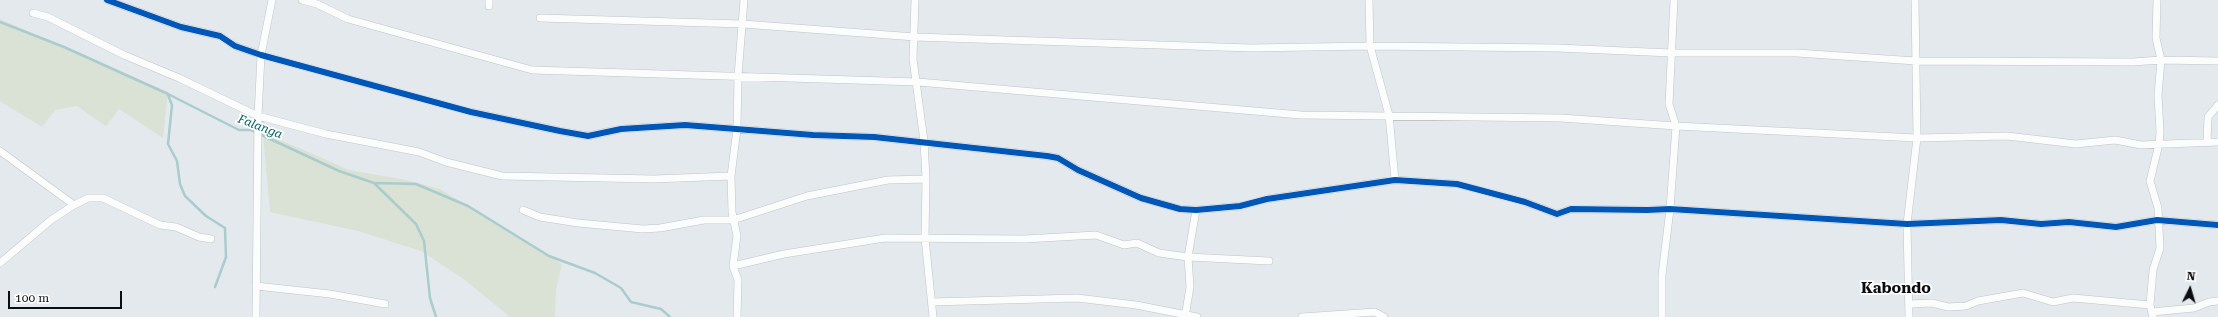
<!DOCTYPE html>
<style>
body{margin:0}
#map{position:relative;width:2218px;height:317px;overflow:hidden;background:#e4e9ee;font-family:"Roboto Serif",serif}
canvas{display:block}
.north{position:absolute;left:2170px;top:269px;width:40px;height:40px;-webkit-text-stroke:3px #fff;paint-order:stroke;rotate:5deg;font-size:11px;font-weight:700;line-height:16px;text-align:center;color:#0b0d10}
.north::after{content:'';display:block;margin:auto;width:14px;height:18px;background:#0b0d10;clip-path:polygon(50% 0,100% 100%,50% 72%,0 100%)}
.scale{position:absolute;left:8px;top:291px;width:114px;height:18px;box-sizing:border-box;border:2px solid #0b0d10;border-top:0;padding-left:5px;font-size:12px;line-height:14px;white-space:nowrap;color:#0b0d10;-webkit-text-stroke:3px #fff;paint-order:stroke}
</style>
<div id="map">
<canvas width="2218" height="317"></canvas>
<div class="north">N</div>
<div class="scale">100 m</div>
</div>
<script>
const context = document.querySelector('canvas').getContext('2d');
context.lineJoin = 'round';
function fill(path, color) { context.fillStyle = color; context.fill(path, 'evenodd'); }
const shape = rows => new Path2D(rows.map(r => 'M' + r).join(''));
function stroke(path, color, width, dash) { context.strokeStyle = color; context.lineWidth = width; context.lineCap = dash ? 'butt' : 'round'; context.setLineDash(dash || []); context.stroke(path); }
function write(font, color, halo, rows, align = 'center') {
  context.font = font + ' "Roboto Serif",serif'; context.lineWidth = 3.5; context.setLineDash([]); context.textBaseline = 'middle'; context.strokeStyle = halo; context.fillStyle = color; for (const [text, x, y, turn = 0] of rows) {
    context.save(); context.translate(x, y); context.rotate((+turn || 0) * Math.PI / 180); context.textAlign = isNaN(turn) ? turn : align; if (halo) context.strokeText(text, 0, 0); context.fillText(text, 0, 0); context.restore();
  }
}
const green = shape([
 [0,19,168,92,163,138,119,109,106,126,77,106,55,110,42,127,0,101],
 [263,134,297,147,349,170,406,180,440,189,562,264,556,290,555,317,510,317,465,280,421,251,358,231,270,212]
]);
const stream = shape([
 [0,22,64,47,168,94,239,130,251,130,339,171,374,183,416,224,424,241,430,298,436,317],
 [168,95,172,105,168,144,177,161,180,184,185,196,206,216,225,228,226,257,215,287],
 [375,183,416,184,468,206,549,256,595,273,621,288,631,302,661,309,670,317]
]);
const street = shape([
 [107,0,181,27,220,36,235,46,261,55,471,112,560,131,588,136,621,129,685,125,813,135,874,137,1047,156,1058,158,1078,170,1141,198,1180,209,1196,210,1240,206,1267,199,1395,180,1457,184,1525,202,1557,214,1571,209,1647,210,1670,209,1907,224,2001,220,2041,224,2069,222,2116,227,2157,220,2218,225],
 [302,0,317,4,348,19,532,70,918,82,1301,115,1561,118,1676,126,1917,138,2007,136,2076,144,2115,140,2141,145,2218,142],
 [489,0,489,6],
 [915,0,913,59,924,141,926,179,925,238,933,317],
 [1369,0,1370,46,1389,115,1395,180],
 [33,13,48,17,124,55,179,78,258,116,326,134,419,152,446,162,502,176,654,179,731,176],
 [540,18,743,24,915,37,1251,48,1370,46,1558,48,1671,53,1797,53,1916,61,2133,62,2161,60,2218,61],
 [2207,142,2208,117,2218,105],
 [0,151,74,205],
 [523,210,540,217,578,223,643,229,660,228,704,220,733,220,807,196,888,180,926,179],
 [0,263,51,220,74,205,88,198,103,198,160,225,176,227,199,237,211,239],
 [733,266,784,254,885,238,1024,239,1096,235,1124,245,1137,243,1159,253,1188,257,1269,261],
 [256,286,330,294,385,304],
 [932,302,1077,298,1136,305,1197,317],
 [1909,304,1932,303,1948,307,1966,306,1978,301,2023,293,2053,302,2073,298,2150,305],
 [2152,312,2194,308,2209,302,2218,301],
 [256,317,258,116,261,55,272,0],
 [737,317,738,280,733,266,737,236,732,212,731,176,737,129,738,76,744,0],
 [1185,317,1190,287,1188,257,1196,210],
 [1302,317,1375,312,1384,317],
 [1662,317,1662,275,1670,209,1676,126,1669,104,1674,0],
 [1909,317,1907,224,1917,138,1915,0],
 [2153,317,2150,305,2153,270,2160,248,2158,208,2150,181,2159,144,2160,132,2158,95,2161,60,2156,38,2157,0]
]);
const cycleway = shape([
 [107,0,181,27,220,36,235,46,261,55,471,112,560,131,588,136,621,129,685,125,813,135,874,137,1047,156,1058,158,1078,170,1141,198,1180,209,1196,210,1240,206,1267,199,1395,180,1457,184,1525,202,1557,214,1571,209,1647,210,1670,209,1907,224,2001,220,2041,224,2069,222,2116,227,2157,220,2218,225]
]);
const waterNames = [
 ["Falanga",260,127,21]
];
const districtNames = [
 ["Kabondo",1896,289]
];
fill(green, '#d9e2d4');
stroke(stream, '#aacccd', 2.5);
stroke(street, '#c0c4c7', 8);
stroke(street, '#fbfcfc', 7);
stroke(cycleway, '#0057b8', 6);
write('italic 12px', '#006566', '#fff', waterNames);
write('bold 15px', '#0b0d10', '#fff', districtNames);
</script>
